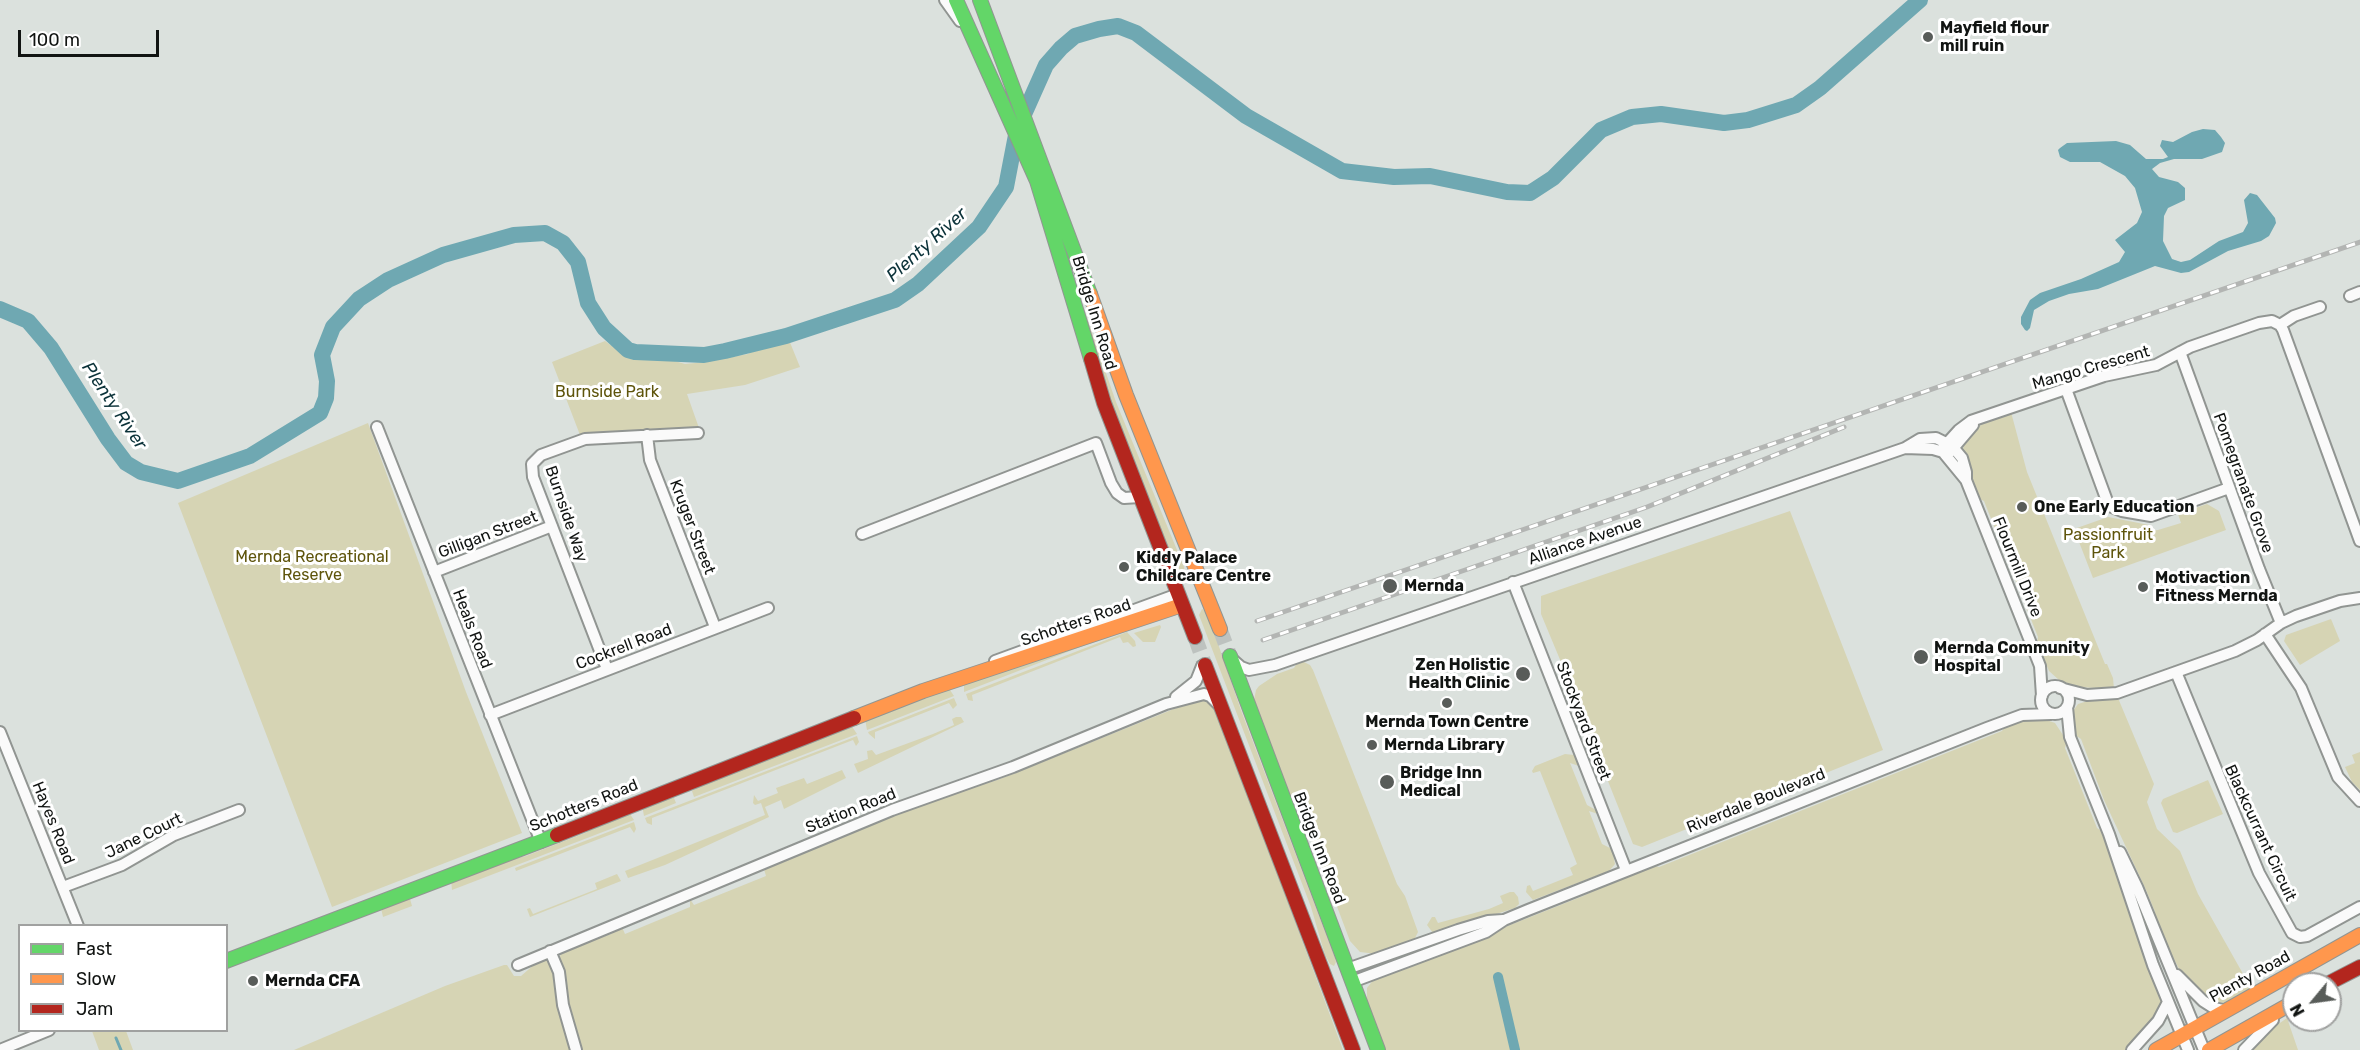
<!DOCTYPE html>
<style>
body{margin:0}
#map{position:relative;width:2360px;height:1050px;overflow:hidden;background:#dbe1dd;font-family:Rubik,sans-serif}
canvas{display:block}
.legend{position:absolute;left:18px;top:924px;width:210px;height:108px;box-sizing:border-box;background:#fff;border:2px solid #a0a1a0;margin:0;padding:8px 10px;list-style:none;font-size:18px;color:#111412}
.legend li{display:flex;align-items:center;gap:12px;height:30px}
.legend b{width:30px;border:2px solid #a0a1a0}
.north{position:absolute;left:2282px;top:972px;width:60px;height:60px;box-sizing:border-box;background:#fff;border:2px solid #a0a1a0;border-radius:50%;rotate:241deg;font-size:16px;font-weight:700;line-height:24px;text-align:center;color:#111412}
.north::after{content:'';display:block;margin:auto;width:21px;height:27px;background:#585c59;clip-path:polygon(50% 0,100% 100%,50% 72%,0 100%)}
.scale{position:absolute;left:18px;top:30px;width:141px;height:27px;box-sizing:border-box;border:3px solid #111412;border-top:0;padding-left:8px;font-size:18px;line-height:21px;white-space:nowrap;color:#111412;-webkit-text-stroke:4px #fff;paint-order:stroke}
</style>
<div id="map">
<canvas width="2360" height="1050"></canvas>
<ul class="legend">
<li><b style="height:8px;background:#63d668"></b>Fast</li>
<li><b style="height:8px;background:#ff974d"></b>Slow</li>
<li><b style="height:8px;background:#b3261e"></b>Jam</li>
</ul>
<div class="north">N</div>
<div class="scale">100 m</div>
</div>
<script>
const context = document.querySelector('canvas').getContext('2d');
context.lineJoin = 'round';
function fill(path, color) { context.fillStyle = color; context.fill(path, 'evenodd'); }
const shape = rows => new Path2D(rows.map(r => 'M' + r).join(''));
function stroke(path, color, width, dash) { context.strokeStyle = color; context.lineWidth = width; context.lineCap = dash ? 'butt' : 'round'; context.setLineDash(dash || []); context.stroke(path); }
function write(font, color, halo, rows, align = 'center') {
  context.font = font + ' Rubik,sans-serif'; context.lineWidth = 6; context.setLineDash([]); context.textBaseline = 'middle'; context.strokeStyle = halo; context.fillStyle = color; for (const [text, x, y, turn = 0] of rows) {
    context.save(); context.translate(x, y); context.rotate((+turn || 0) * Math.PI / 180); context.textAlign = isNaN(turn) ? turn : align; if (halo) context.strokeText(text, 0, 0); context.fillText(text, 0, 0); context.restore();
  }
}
const green = shape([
 [1058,234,1116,402,1184,567,1186,582,1183,582,1175,565,1112,404,1073,289],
 [789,340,800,367,745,385,687,394,699,428,580,435,552,362,605,341,627,357,661,357,685,364,705,362,748,354,758,347],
 [2011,412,2027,472,2105,664,2107,664,2113,678,2114,689,2077,687,2059,680,2049,671,2037,642,2038,637,1984,501,1978,498,1963,449,1965,440,1983,423],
 [368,423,466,692,522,833,332,907,178,503],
 [2207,504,2219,511,2226,530,2093,578,2074,529,2108,517,2149,525,2149,531,2158,530,2181,523,2178,514],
 [1790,511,1883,750,1642,847,1633,844,1588,731,1578,698,1573,695,1566,674,1541,614,1541,596],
 [1202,609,1207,612,1242,713,1335,958,1336,962,1334,966,1330,964,1325,955,1311,907,1199,615],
 [2331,619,2340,641,2300,665,2284,641,2286,635],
 [1160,625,1161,627,1155,642,1143,642,1134,633],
 [1119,632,964,692,964,681],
 [1127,632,1135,641,1136,646,1133,647,1128,642,1123,643,1120,637,972,695,973,701,968,700,966,694],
 [1302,661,1310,665,1313,670,1397,884,1405,896,1418,932,1413,942,1377,954,1360,952,1350,941,1304,819,1286,787,1254,700,1256,690,1259,686,1277,674,1294,668,1297,663],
 [948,687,954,696,867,730,865,719],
 [954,698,957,705,953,709,949,703,875,732,875,739,869,734,868,732],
 [1201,698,1209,699,1217,712,1343,1050,580,1050,568,1010,559,958,562,952,611,934,622,927,625,934,690,907,690,899,694,905,766,876,764,869,917,806,1000,779],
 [2118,698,2154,784,2147,802,2157,829,2180,851,2198,894,2251,988,2223,1003,2208,1000,2184,977,2180,971,2154,919,2155,912,2146,890,2104,800,2081,739,2075,735,2073,711,2078,704,2091,700],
 [956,717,961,717,964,722,858,773,854,764,868,759,867,751,872,750,876,755,933,734,954,725,952,719],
 [2038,717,2055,723,2067,741,2065,748,2097,828,2103,832,2141,949,2161,998,2162,1002,2154,1020,2126,1050,1385,1050,1367,1002,1367,988,1374,979,1583,896,1633,872,1653,865,1659,867,2002,731,2006,725],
 [851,725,857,734,694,797,692,791,708,781],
 [857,736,859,742,856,746,853,740,652,818,652,825,647,823,645,818],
 [2360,752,2360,790,2352,782,2345,767,2355,763,2352,755],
 [1565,754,1574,755,1579,766,1570,763,1587,805,1596,810,1598,814,1589,811,1602,844,1612,849,1615,864,1609,871,1533,900,1526,892,1527,886,1530,885,1533,891,1573,875,1570,868,1577,864,1540,771,1533,773,1532,771,1535,766],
 [842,770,846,778,784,809,781,800,765,807,769,817,665,865,628,878,625,871,765,815,761,803,755,805,753,803,754,795,758,801,778,793,776,788,804,778,807,784],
 [2208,780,2223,814,2177,833,2173,832,2161,803,2163,799],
 [674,798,676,803,644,816,642,805,662,799],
 [628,811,634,820,452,890,451,879,487,866,526,856,585,833],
 [634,822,636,829,634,833,630,827,516,871,515,868],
 [617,874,621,881,530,917,527,909,530,908,533,914,597,889,595,883],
 [1510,892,1514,892,1518,897,1519,904,1515,908,1437,933,1433,933,1427,925,1432,917,1435,917,1438,923,1489,909,1503,903,1500,896],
 [403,899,410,899,412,906,383,917,381,908],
 [547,960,554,972,572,1050,294,1050,445,986,504,965,507,965,514,976,521,976,536,963],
 [2287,1018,2298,1050,2250,1050,2270,1030],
 [92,1031,126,1031,133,1050,99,1050]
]);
const water = shape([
 [2203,129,2215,130,2221,137,2225,143,2222,152,2202,159,2174,159,2160,163,2152,169,2159,177,2178,182,2185,188,2185,200,2168,208,2164,216,2163,241,2172,259,2181,262,2190,260,2219,241,2243,232,2248,223,2244,200,2250,193,2257,195,2275,218,2276,223,2269,236,2261,241,2228,251,2189,272,2181,273,2155,266,2098,289,2069,294,2049,301,2034,310,2030,328,2027,331,2025,330,2021,324,2021,317,2030,300,2040,293,2081,279,2119,262,2125,252,2115,240,2137,223,2142,212,2135,188,2125,176,2100,162,2070,162,2060,157,2058,150,2060,148,2067,143,2116,141,2130,145,2146,159,2163,159,2168,157,2160,146,2162,140,2173,142,2192,132]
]);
const stream = shape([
 [116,1038,121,1050]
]);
const canal = shape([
 [1498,977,1515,1050]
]);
const river = shape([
 [0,309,28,321,51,348,108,439,126,463,141,472,178,481,250,456,320,413,326,398,327,381,322,355,333,327,359,299,388,280,443,255,514,235,545,233,563,243,578,262,588,303,604,328,628,350,635,352,704,355,725,351,786,336,895,300,918,284,979,227,1006,187,1017,130,1046,65,1061,48,1075,36,1099,29,1118,26,1136,33,1246,116,1342,171,1394,177,1430,176,1507,192,1530,193,1553,178,1601,130,1632,117,1661,114,1724,123,1748,120,1796,105,1820,88,1920,0]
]);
const primaryTunnel = shape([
 [1220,629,1230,656],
 [1195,637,1205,665]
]);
const street = shape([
 [945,0,960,21],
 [2350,296,2360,292],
 [2280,325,2294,316,2320,307],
 [2180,352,2259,569,2281,623],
 [2066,389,2107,501,2112,507,2122,511,2151,516,2229,488],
 [377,427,541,842],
 [647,435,650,460,715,627],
 [1905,448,1933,449,1943,452,1966,480,2040,666,2042,696],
 [1940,451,1959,430,1971,421,2104,376,2156,365,2190,347,2259,323,2272,321,2280,325,2283,330,2360,541],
 [1950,452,1973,425],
 [862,534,1096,443,1111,483,1117,493,1124,498,1140,497],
 [434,572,552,526],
 [1513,582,1626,870],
 [2265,634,2301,688,2338,777,2360,801],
 [1233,660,1241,667,1249,670,1275,665,1905,448,1920,439,1936,438,1952,446,1962,458,1966,472,1966,480],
 [995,661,1178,594],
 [607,669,533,477,532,464,541,455,585,439,698,433],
 [2176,672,2259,873,2292,933,2300,937,2307,936,2360,907],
 '2041 700a14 14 0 1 1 28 0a14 14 0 1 1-28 0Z',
 [2060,688,2087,695,2117,693,2235,651,2257,640,2281,623,2296,616,2340,601,2360,598],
 [1176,697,1196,681,1202,666],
 [2067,707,2070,737,2109,834,2153,965,2188,1050],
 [490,715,768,608],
 [0,732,78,926],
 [2120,852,2137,887,2204,1050],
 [63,887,122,865,174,835,239,810],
 [550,951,559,972,563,1005,576,1050],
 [518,965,892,810,1013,767,1166,704,1204,694,1210,696,1218,704],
 [1347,969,1458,930,1488,921,1503,920],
 [2177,975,2203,1001,2214,1008,2223,1010],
 [1352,982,1486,932,1504,920,1528,910,1987,728,2022,715,2051,714],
 [0,1050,49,1030],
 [2132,1050,2158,1021,2168,1002],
 [2244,1050,2273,1020]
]);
const fast = shape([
 [956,0,1037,181,1091,359],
 [980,0,1090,294],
 [1230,656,1378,1050],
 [226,961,557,835]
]);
const slow = shape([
 [1090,294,1126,395,1220,629],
 [854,718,923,691,1182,605],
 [2156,1050,2360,935],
 [2209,1050,2294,1002]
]);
const jam = shape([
 [1091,359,1104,403,1195,637],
 [1205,665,1353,1050],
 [557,835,854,718],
 [2327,984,2360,967]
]);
const rail = shape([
 [1257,621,2360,242],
 [1263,640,1647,507,1844,427]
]);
const markers = [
 [1928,37,6,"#585c59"],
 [2022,507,6,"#585c59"],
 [1124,567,6,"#585c59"],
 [1390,586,8,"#585c59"],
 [2143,587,6,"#585c59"],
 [1921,657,8,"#585c59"],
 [1523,674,8,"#585c59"],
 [1447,703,6,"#585c59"],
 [1372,745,6,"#585c59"],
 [1387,782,8,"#585c59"],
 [253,981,6,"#585c59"]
];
const poiNames = [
 ["Mayfield flour",1940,28],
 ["mill ruin",1940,46],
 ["One Early Education",2034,507],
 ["Kiddy Palace",1136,558],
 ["Childcare Centre",1136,576],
 ["Motivaction",2155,578],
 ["Fitness Mernda",2155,596],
 ["Mernda",1404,586],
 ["Mernda Community",1934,648],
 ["Hospital",1934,666],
 ["Zen Holistic",1510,665,"right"],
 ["Health Clinic",1510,683,"right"],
 ["Mernda Town Centre",1447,722,"center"],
 ["Mernda Library",1384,745],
 ["Bridge Inn",1400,773],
 ["Medical",1400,791],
 ["Mernda CFA",265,981]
];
const streetNames = [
 ["Bridge Inn Road",1094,313,73],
 ["Mango Crescent",2091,368,-16],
 ["Pomegranate Grove",2243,483,70],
 ["Burnside Way",566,514,71],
 ["Kruger Street",692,527,69],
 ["Gilligan Street",488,535,-21],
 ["Alliance Avenue",1585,541,-19],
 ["Flourmill Drive",2017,567,68],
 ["Schotters Road",1076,623,-19],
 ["Heals Road",472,629,69],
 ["Cockrell Road",624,647,-21],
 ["Stockyard Street",1583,721,69],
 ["Riverdale Boulevard",1756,801,-22],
 ["Schotters Road",584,806,-22],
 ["Station Road",851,811,-22],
 ["Hayes Road",53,823,68],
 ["Blackcurrant Circuit",2260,833,65],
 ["Jane Court",144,836,-26],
 ["Bridge Inn Road",1319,848,69],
 ["Plenty Road",2250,977,-29]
];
const parkNames = [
 ["Burnside Park",607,392],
 ["Passionfruit",2108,535],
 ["Park",2108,553],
 ["Mernda Recreational",312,557],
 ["Reserve",312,575]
];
const waterNames = [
 ["Plenty River",927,245,-42],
 ["Plenty River",114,406,56]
];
fill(green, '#d6d4b4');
fill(water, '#6fa8b2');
stroke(stream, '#6fa8b2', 3);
stroke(canal, '#6fa8b2', 10);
stroke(river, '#6fa8b2', 16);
stroke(primaryTunnel, '#bdc2bf', 15, [15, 8]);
stroke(street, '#919592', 14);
stroke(fast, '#919592', 16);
stroke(slow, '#919592', 16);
stroke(jam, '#919592', 16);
stroke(street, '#fafafa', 10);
stroke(fast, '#63d668', 14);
stroke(slow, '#ff974d', 14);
stroke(jam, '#b3261e', 14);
stroke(rail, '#b3b5b3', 5);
stroke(rail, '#fff', 3, [9]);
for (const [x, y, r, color] of markers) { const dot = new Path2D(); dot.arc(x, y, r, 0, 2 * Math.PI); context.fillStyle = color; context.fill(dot); stroke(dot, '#fff', 2); }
write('bold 16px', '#111412', '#fff', poiNames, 'left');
write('16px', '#111412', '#fff', streetNames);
write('16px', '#5e540b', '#fff', parkNames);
write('italic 18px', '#0b3239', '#fff', waterNames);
</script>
